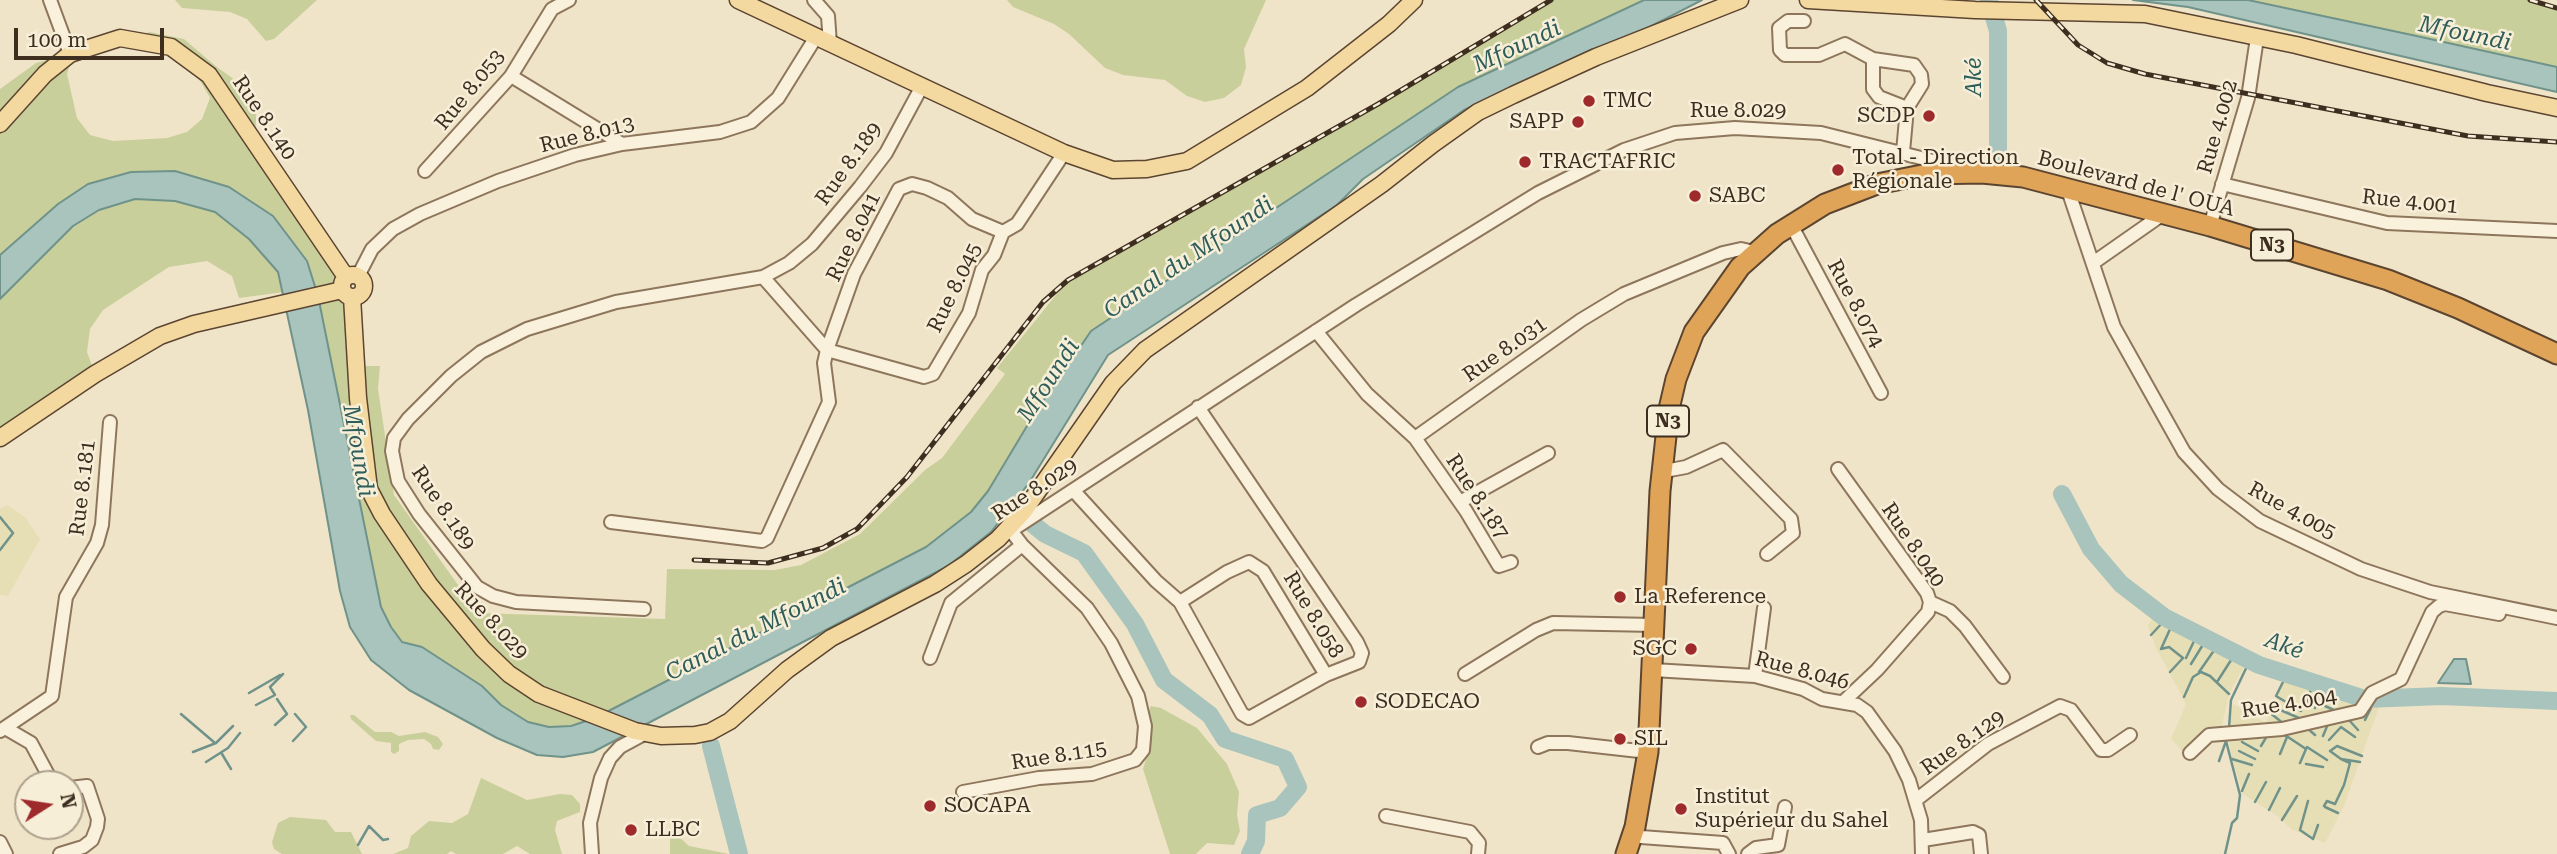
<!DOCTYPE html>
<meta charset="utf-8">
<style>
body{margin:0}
#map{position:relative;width:2557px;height:854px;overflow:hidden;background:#f0e4c8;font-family:"Roboto Serif",serif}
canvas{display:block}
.north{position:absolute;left:14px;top:770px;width:70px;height:70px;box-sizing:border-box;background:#f7eed8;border:2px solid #ada18e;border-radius:50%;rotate:78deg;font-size:19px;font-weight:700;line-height:28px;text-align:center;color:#3d2e20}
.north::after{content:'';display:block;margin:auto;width:24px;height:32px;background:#9e2a2b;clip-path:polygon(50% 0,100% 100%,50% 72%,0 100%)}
.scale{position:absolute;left:14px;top:28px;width:150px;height:32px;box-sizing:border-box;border:4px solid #3d2e20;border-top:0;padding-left:9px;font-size:21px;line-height:24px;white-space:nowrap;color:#3d2e20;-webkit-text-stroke:5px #f7eed8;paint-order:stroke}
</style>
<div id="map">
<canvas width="2557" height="854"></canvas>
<div class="north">N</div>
<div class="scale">100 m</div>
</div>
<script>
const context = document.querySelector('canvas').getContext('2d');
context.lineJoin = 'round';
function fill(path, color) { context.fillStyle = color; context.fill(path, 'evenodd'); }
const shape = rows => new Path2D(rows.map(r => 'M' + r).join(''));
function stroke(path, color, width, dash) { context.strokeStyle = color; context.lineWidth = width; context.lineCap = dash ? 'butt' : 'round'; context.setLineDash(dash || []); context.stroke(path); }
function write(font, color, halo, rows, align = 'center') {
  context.font = font + ' "Roboto Serif",serif'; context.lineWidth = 5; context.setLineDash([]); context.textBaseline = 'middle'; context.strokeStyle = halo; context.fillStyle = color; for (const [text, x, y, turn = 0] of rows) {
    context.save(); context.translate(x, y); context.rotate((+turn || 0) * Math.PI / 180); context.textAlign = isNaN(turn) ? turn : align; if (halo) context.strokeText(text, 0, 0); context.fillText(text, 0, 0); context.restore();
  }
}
const farmland = shape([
 [7,505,25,517,40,539,8,596,0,595,0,509],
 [2152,618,2245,665,2229,694,2220,734,2192,761,2171,739,2186,704,2156,648,2148,626],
 [2284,680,2351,702,2379,707,2344,806,2325,843,2291,829,2279,817,2243,794,2231,755,2228,736,2233,704,2266,723]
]);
const green = shape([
 [175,0,317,0,274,39,266,41,247,19,230,12,182,8],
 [1007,0,1266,0,1244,49,1246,67,1241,85,1224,98,1205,102,1187,96,1165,80,1123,75,1105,68,1069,34,1054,24,1013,7],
 [1551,0,1644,0,1458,87,1091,331,1033,416,988,491,971,512,926,547,595,718,571,726,549,727,528,722,501,705,482,686,422,647,402,642,391,627,381,607,273,216,229,187,175,171,58,204,0,255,0,89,36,63,150,32,184,39,218,68,257,95,255,143,361,304,363,366,380,366,378,389,394,495,478,613,665,619,667,569,775,570,801,565,860,534,925,470,942,458,1005,374,997,368,1068,280,1378,104],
 [120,46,142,46,168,55,187,67,201,82,210,98,202,119,187,132,167,138,113,141,90,135,77,118,67,74,70,64],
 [2248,0,2530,0,2557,8,2557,67],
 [135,199,175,201,215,212,249,239,278,272,284,292,239,298,232,276,207,261,169,267,103,310,90,329,87,352,95,374,0,438,0,299,73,226,99,210],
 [1151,706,1161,708,1197,728,1227,764,1239,792,1237,815,1240,831,1234,845,1207,843,1196,854,1170,854,1143,769,1149,749,1147,715],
 [354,715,375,732,391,732,399,736,425,732,438,737,443,744,439,750,433,749,431,744,424,739,408,740,399,744,399,751,394,754,391,752,391,743,376,741,351,719,350,715],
 [481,778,527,800,560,794,572,795,580,804,580,812,557,821,555,830,562,854,530,854,517,846,503,854,456,854,451,851,447,854,393,854,408,848,411,836,429,821,452,823,468,814],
 [290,817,326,820,335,832,351,832,362,854,282,854,274,849,272,842,278,823],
 [675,833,689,846,729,854,670,854,670,834]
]);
const water = shape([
 [1644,0,1702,0,1628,38,1593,49,1464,110,1363,179,1337,205,1108,355,1029,483,991,532,948,566,593,752,563,757,537,755,497,738,409,690,371,660,350,627,340,591,308,410,278,272,249,239,215,212,175,201,135,199,99,210,73,226,0,299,0,255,58,204,88,184,131,172,175,171,229,187,273,216,307,261,318,296,381,607,391,627,402,642,422,647,482,686,501,705,528,722,549,727,571,726,595,718,926,547,971,512,988,491,1033,416,1091,331,1458,87,1644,0],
 [2133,0,2248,0,2412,35,2557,67,2557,92,2188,7,2133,0],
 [2454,659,2466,659,2471,684,2438,683,2454,659]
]);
const stream = shape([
 [0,517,13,533,0,550],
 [2151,635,2163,622],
 [2186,658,2195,639],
 [2191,664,2204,643],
 [2170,672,2183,658,2169,647,2161,649,2171,627],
 [2199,672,2215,649],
 [2284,680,2276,696,2301,711],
 [2217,682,2233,657],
 [249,693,280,675],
 [2184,697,2193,677,2201,672,2210,676,2229,694],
 [2307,704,2311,689],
 [256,705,275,695,270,687,283,674],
 [2325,706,2336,711],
 [2315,708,2319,691],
 [181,714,215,743],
 [2349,720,2358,730],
 [2365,720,2373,704],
 [2284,724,2269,712,2271,706,2299,718],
 [275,725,287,714,277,699],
 [2229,728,2231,700,2249,662],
 [2307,728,2315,735],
 [2323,736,2328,724],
 [2288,737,2306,749,2300,763],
 [2329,740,2341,727,2355,737],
 [293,741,306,727,295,714],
 [2242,742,2258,751],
 [2261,746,2267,736],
 [2307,747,2327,760],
 [2239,751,2255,759],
 [193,752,216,743,233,726],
 [222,754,231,769],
 [2280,754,2287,737,2282,734],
 [2232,759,2252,765],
 [2219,761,2226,741],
 [206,762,228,748,240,733],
 [2360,762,2341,759,2330,751,2337,746,2362,756],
 [2306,764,2323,767],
 [2242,791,2249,774],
 [2308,801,2300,830,2313,839,2318,825],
 [2255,802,2266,782],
 [2324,806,2327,801,2335,804,2344,785,2350,763,2341,759],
 [2325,807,2338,813],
 [2269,810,2280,788],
 [2282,820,2297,796],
 [358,845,369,826,383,840,388,839],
 [2225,854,2232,823,2237,818,2240,795,2226,741]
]);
const river = shape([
 [1989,0,1998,31,1998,155],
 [1009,489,1002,499,1045,534,1084,553,1135,624,1164,680,1210,715,1225,739,1285,759,1298,787,1280,808,1257,815,1256,841,1250,854],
 [2062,494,2091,549,2121,584,2164,617,2259,665,2365,699,2442,696,2557,701],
 [711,746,739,854]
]);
const minor = shape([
 [50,0,70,54],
 [814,0,828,16,830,44],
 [1804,21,1788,21,1779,28,1780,50,1785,55,1819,55,1845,44,1873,59,1914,65,1921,75,1922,84,1907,108,1903,152],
 [1873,59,1873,89,1879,97,1907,108],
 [511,76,622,144],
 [425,171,511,76,552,9,569,0],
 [2222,184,2387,223,2557,231],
 [2067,187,2114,327,2184,452,2218,489,2260,521,2361,569,2430,592,2557,618],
 [2210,226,2248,98,2257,38],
 [1003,232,994,255,982,270,969,313,933,374,924,377,827,350,854,274,899,189,912,184,927,188,948,198,972,219,1003,232,1017,224,1064,153],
 [1795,232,1881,393],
 [2093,263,2163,214],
 [358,276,372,249,393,229,420,214,498,181,575,155,622,144,720,132,751,122,778,98,816,37],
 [1316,331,1367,394,1415,438,1581,320,1624,294,1723,253,1741,249,1755,252],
 [1415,438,1466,511,1499,566,1511,562],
 [1838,469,1927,593,1930,602,1928,612,1877,670,1843,702],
 [1670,470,1686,467,1723,450,1791,519,1793,533,1767,554],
 [1073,490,1156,581,1180,602,1227,572,1249,562,1263,571,1326,675,1359,662,1362,653,1357,642,1198,407],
 [1460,502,1548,453],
 [611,522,762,541,767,538,829,402,824,363,827,350,763,277],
 [1009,532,1356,305,1538,193,1624,150,1675,133,1735,128,1821,133,1961,168],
 [1180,602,1242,714,1249,718,1326,675],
 [1930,602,1950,611,1965,626,2003,677],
 [644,609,516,602,493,596,477,587,419,514,398,481,392,451,394,438,408,419,451,376,481,352,527,329,616,302,763,277,789,263,812,244,860,187,886,153,921,88],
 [930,658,951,603,1022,545],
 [1653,670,1755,676,1803,689,1822,699,1857,705,1867,712,1895,751,1909,780,1921,820,1922,854],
 [1465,674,1536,630,1553,623,1655,625],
 [1755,676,1764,608],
 [7,729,31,743,53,784],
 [0,731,52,696,66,597,97,543,102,525,110,422],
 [1538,747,1548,743,1568,743,1648,752],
 [2190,753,2209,735,2282,729,2360,711,2372,693,2401,679,2432,612,2439,606,2445,604,2499,614],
 [963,792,1039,778,1092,774,1135,760,1143,750,1145,726,1138,696,1111,643,1087,608,1022,545,1012,532],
 [1916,800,1988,744,2060,706,2071,710,2101,750,2108,750,2130,735],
 [1386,816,1470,832,1479,843,1478,854],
 [1641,837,1723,843,1729,854],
 [1923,840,1973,832,1979,835,1981,854],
 [0,842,6,854],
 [60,854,83,847,92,840,97,827,98,819,87,786,70,788],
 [592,854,590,823,601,778,610,758,620,747,644,734],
 [1748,854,1756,848,1778,845,1785,807]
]);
const major = shape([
 [738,0,1064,153,1113,170,1147,169,1187,161,1307,88,1389,24,1414,0],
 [1808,0,1975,10,2145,14,2296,45,2487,93,2557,108],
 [0,124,45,74,70,54,120,38,171,47,209,75,346,277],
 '342 286a11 11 0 1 1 22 0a11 11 0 1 1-22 0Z',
 [352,297,358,398,369,489,382,514,429,584,483,649,509,674,539,694,635,731,661,736,695,735,710,732,730,721,787,670,831,638,935,584,966,564,998,539,1024,511,1113,383,1145,350,1382,184,1433,144,1478,112,1513,95,1596,57,1740,0],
 [0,438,95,374,160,336,194,324,342,290]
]);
const highway = shape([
 [1626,854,1635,827,1648,752,1660,491,1669,409,1676,379,1694,332,1740,267,1777,234,1825,204,1877,184,1927,174,1982,173,2023,177,2210,226,2388,280,2458,308,2557,354]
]);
const rail = shape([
 [2036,0,2078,45,2107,63,2145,74,2468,136,2557,142],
 [2530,0,2557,8],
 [694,560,768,563,823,548,857,529,907,477,1043,302,1068,280,1378,104,1551,0]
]);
const markers = [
 [1589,101,7,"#9e2a2b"],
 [1929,116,7,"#9e2a2b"],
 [1578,122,7,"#9e2a2b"],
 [1525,162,7,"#9e2a2b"],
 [1838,170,7,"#9e2a2b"],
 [1695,196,7,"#9e2a2b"],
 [1620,597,7,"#9e2a2b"],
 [1691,649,7,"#9e2a2b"],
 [1361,702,7,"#9e2a2b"],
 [1620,739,7,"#9e2a2b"],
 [930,806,7,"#9e2a2b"],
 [1681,809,7,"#9e2a2b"],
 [631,830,7,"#9e2a2b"]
];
const shields = [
 [2272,245,42],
 [1668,421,42]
];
const shieldNames = [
 ["N3",2272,245],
 ["N3",1668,421]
];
const streetNames = [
 ["Rue 8.053",470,90,-51],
 ["Rue 8.029",1738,111],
 ["Rue 8.140",264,118,56],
 ["Rue 4.002",2218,127,-74],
 ["Rue 8.013",587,135,-14],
 ["Rue 8.189",849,164,-54],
 ["Boulevard de l' OUA",2136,184,15],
 ["Rue 4.001",2410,202,6],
 ["Rue 8.041",854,237,-64],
 ["Rue 8.045",955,288,-64],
 ["Rue 8.074",1855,304,62],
 ["Rue 8.031",1505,350,-35],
 ["Rue 8.181",83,488,-83],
 ["Rue 8.029",1035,490,-33],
 ["Rue 8.187",1477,497,57],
 ["Rue 8.189",443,508,56],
 ["Rue 4.005",2292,511,29],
 ["Rue 8.040",1913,545,56],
 ["Rue 8.058",1313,615,59],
 ["Rue 8.029",491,621,47],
 ["Rue 8.046",1802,671,15],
 ["Rue 4.004",2289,704,-9],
 ["Rue 8.129",1963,743,-35],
 ["Rue 8.115",1059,756,-9]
];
const poiNames = [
 ["TMC",1603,101],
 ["SCDP",1915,116,"right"],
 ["SAPP",1564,122,"right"],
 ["Total - Direction",1852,158],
 ["Régionale",1852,182],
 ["TRACTAFRIC",1539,162],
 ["SABC",1709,196],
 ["La Reference",1634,597],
 ["SGC",1677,649,"right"],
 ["SODECAO",1375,702],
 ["SIL",1634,739],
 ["Institut",1695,797],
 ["Supérieur du Sahel",1695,821],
 ["SOCAPA",944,806],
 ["LLBC",645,830]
];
const waterNames = [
 ["Mfoundi",2465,34,12],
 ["Mfoundi",1517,47,-25],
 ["Aké",1974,77,-90],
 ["Canal du Mfoundi",1189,258,-34],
 ["Mfoundi",1049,381,-57],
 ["Mfoundi",358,451,80],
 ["Canal du Mfoundi",756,630,-27],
 ["Aké",2284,646,20]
];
fill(farmland, '#e6deb5');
fill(green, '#c9cf9b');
fill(water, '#a9c4bc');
stroke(water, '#6f938a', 2);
stroke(stream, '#6f938a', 2.5);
stroke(river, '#a9c4bc', 18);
stroke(minor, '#8d765c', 16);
stroke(major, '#5b4430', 19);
stroke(highway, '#5b4430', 23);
stroke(minor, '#faf1dc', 12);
stroke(major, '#f3d9a0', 16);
stroke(highway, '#e0a458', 19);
stroke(rail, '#3d2e20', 5);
stroke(rail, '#f7eed8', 2.5, [8]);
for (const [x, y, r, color] of markers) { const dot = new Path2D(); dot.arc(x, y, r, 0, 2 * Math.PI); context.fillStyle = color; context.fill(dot); stroke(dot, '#f7eed8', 2.5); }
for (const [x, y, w] of shields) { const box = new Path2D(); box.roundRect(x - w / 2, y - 15.5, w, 31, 5); context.fillStyle = '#f7eed8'; context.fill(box); stroke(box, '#3d2e20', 2); }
write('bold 19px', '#3d2e20', null, shieldNames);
write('21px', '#3d2e20', '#f7eed8', streetNames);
write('21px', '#3d2e20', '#f7eed8', poiNames, 'left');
write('italic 23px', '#2f5d5a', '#f7eed8', waterNames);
</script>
